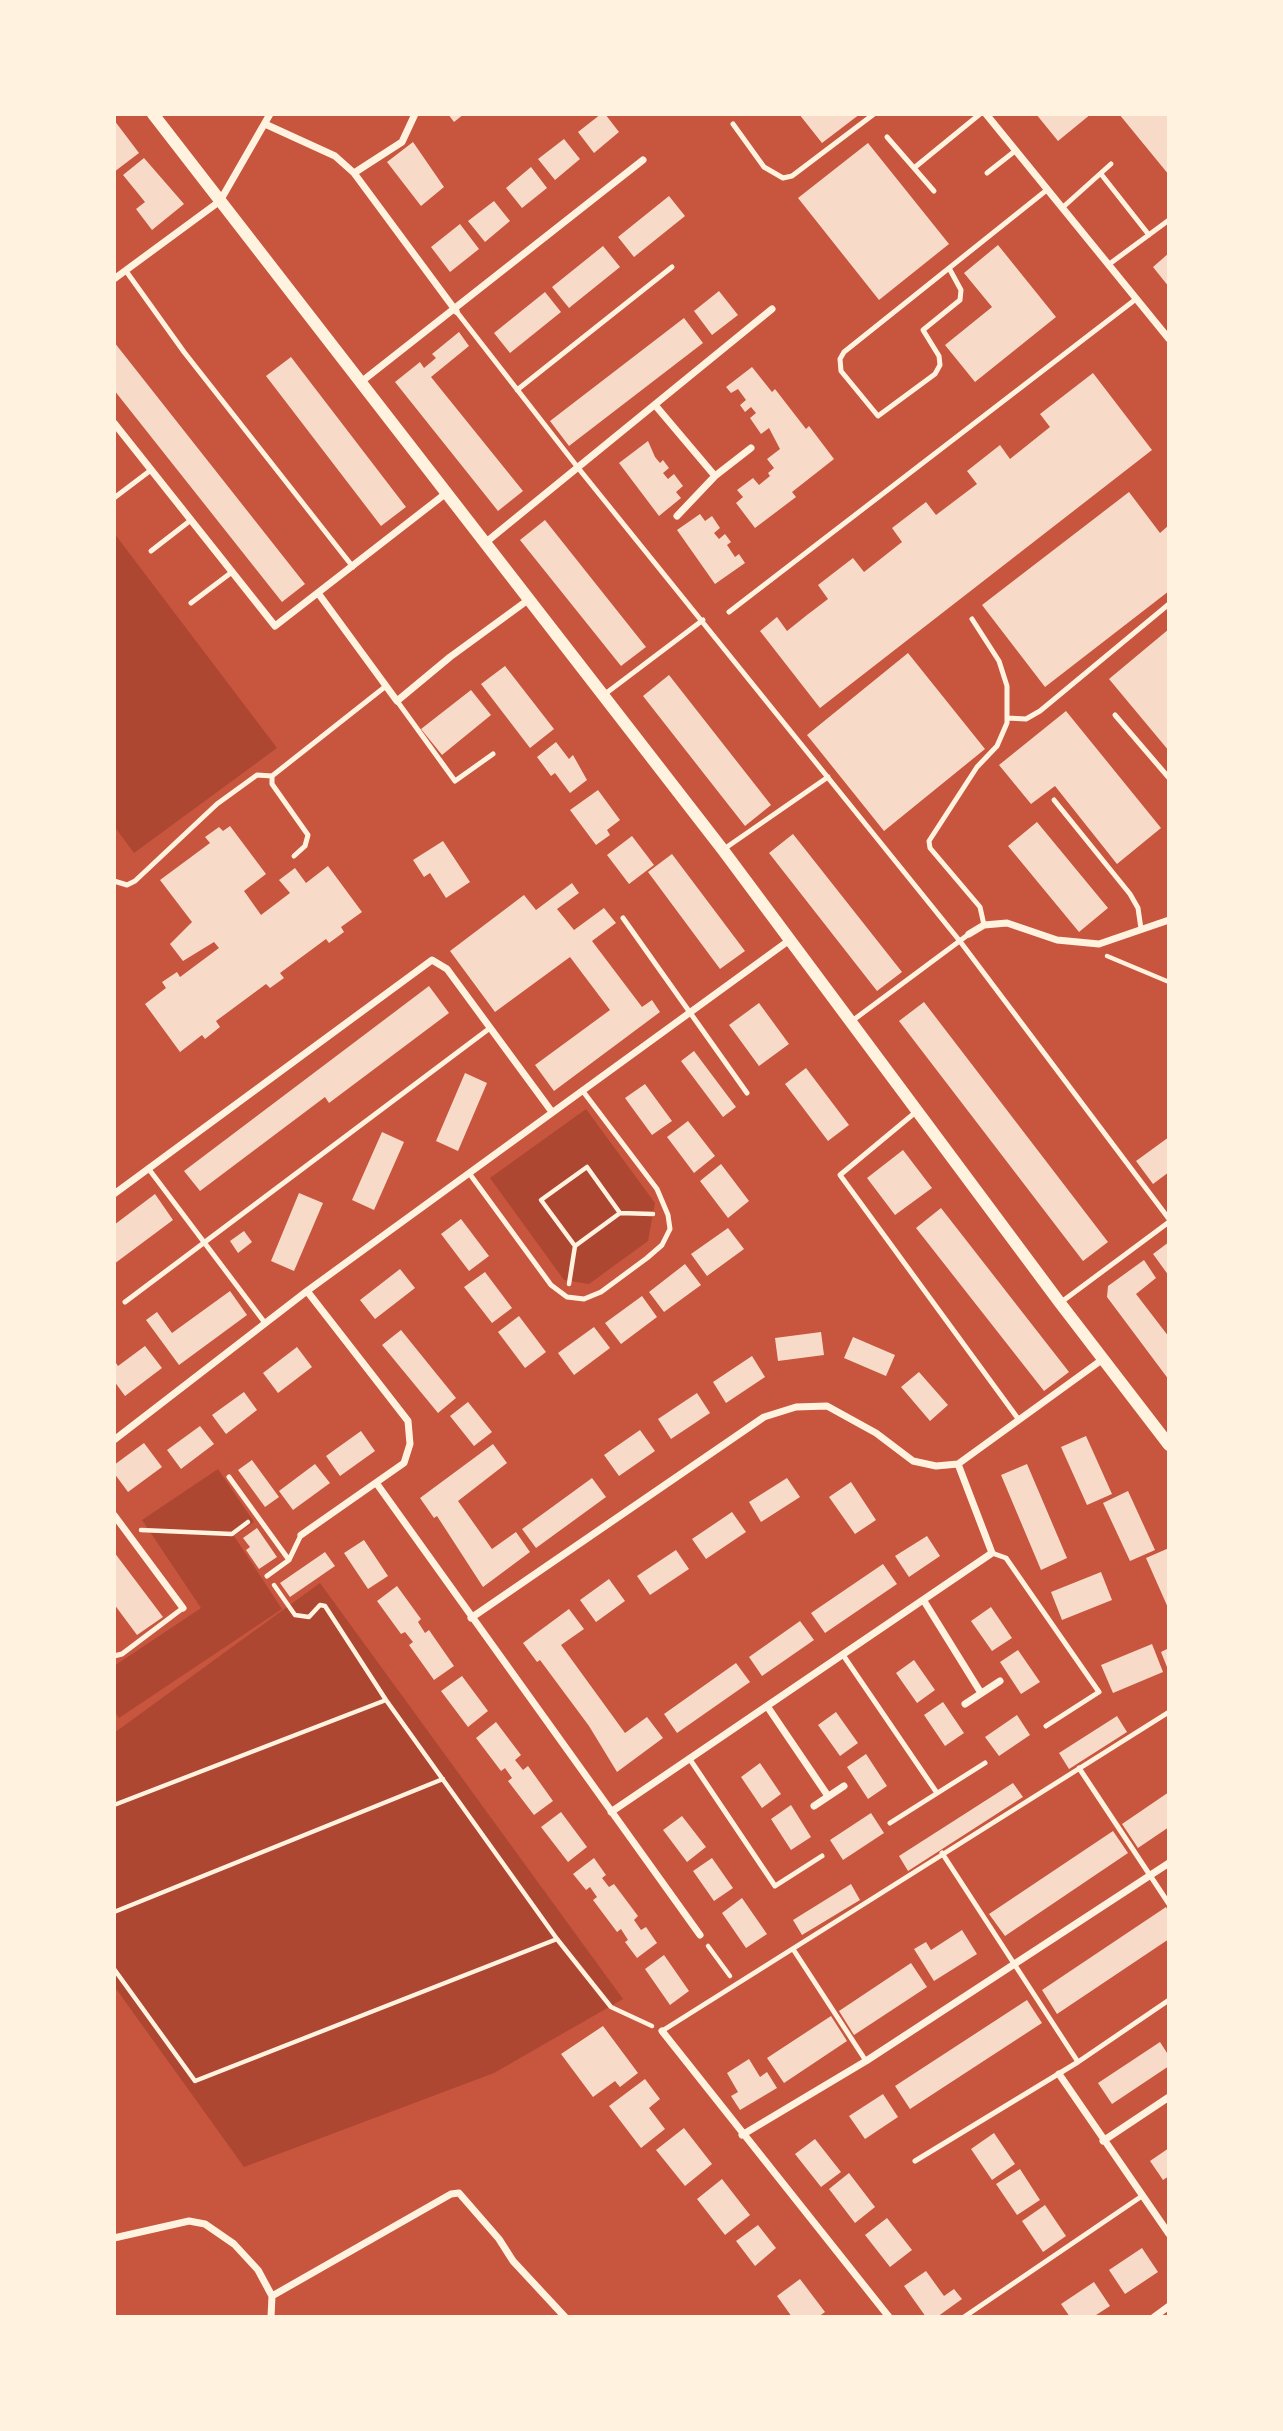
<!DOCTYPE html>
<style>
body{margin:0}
#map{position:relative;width:1283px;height:2431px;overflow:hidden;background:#c8553d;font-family:Poppins,sans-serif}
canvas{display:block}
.frame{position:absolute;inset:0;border:116px solid #fff3e0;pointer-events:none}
</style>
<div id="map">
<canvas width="1283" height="2431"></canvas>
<div class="frame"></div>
</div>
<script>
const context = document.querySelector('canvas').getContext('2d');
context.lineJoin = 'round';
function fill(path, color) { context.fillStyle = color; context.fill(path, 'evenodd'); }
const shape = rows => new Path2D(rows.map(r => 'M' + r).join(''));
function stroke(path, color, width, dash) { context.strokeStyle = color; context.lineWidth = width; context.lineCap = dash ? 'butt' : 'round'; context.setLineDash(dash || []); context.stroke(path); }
const green = shape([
 [114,533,277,748,134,853,114,826],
 [586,1109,655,1203,648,1241,589,1284,564,1280,490,1178],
 [218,1469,254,1522,234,1536,282,1609,119,1718,114,1710,114,1666,201,1608,142,1520],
 [320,1583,623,1999,494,2073,244,2167,114,1986,114,1733]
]);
const building = shape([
 [448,114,464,114,454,122],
 [601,114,605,114,619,132,594,153,578,132],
 [799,114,860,114,822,143],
 [1036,114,1091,114,1058,141],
 [1119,114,1169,114,1169,175],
 [114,120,139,153,114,172],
 [564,139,580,159,555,180,538,159],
 [413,142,444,187,421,206,387,162],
 [868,143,949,244,879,300,798,198],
 [144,158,184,204,152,230,136,209,145,202,123,175],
 [531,167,547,188,522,208,506,188],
 [669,196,685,216,634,257,618,237],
 [494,201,510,221,485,242,468,221],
 [460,224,479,249,450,272,431,247],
 [998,245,1056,317,975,382,945,345,992,307,964,273],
 [603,246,620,267,569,308,552,287],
 [1169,253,1169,287,1153,267],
 [719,291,738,315,712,335,694,311],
 [545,292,561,312,510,353,494,333],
 [684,318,703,343,569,446,550,421],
 [459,332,469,346,431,377,523,491,498,511,395,382,420,362,424,368,436,358,432,354],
 [114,342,305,584,282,602,114,390],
 [291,357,406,507,381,526,266,376],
 [752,367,772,392,775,389,806,429,809,426,834,459,792,492,796,497,755,528,736,503,743,497,737,490,753,478,759,485,770,476,768,473,774,468,767,459,780,449,769,428,761,434,750,418,756,413,751,407,745,412,740,405,746,400,738,389,731,393,726,387],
 [1093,373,1152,450,820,708,760,631,777,617,787,631,807,615,828,599,818,585,853,558,864,572,902,542,892,528,926,502,936,515,977,484,967,471,1000,445,1010,459,1050,427,1040,414],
 [648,441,655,457,660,463,663,460,669,468,663,473,668,479,674,474,683,486,676,492,681,498,659,516,619,463],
 [1129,492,1160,533,1169,525,1169,591,1045,687,982,605],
 [700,514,705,521,712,516,720,528,714,533,719,539,725,534,731,542,727,545,735,557,739,554,745,563,715,584,677,530],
 [545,520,646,647,621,666,520,540],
 [1169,629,1169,751,1109,679],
 [908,653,985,749,884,831,807,735],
 [505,666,554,729,530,748,481,684],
 [669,675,771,805,745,826,643,696],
 [471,690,491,715,442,755,421,729],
 [1066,711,1161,828,1117,864,1055,786,1031,804,999,765],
 [556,742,569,759,573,755,587,780,570,793,555,773,551,776,537,757],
 [598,790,620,820,607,830,610,835,596,845,570,810],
 [1037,822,1108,908,1079,932,1008,846],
 [230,826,266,874,244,891,261,915,290,893,279,880,295,868,306,883,328,866,362,912,341,927,344,932,329,943,326,939,280,973,284,978,270,988,266,984,216,1021,220,1027,205,1039,202,1035,180,1052,145,1004,166,988,162,982,177,972,180,977,219,948,214,942,183,961,170,944,192,922,160,880,210,843,205,837,219,827,223,831],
 [793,834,902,972,877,991,769,853],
 [632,836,654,865,629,884,607,855],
 [443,841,470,882,446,898,430,873,424,877,413,860],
 [672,854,745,951,720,969,648,872],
 [572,883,579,893,557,909,574,930,604,908,616,923,592,941,642,1007,652,1000,660,1012,554,1091,535,1065,610,1010,570,957,495,1012,450,951,524,895,536,910],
 [429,986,449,1013,329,1103,325,1097,200,1191,184,1171],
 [924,1002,1108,1242,1083,1261,899,1021],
 [759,1003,789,1044,759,1066,729,1025],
 [694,1051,736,1107,723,1117,681,1061],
 [806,1068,849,1125,828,1141,785,1084],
 [465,1073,487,1083,458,1151,436,1141],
 [645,1084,672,1121,652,1135,625,1098],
 [688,1121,715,1156,694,1173,667,1137],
 [382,1132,404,1142,374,1210,352,1200],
 [1169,1137,1169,1172,1153,1184,1136,1161],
 [903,1150,932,1188,895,1215,867,1178],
 [721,1164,749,1201,728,1218,700,1181],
 [299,1193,323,1203,294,1271,271,1261],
 [155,1194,173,1220,114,1264,114,1225],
 [941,1208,1069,1372,1044,1391,916,1228],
 [461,1219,489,1256,469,1271,441,1234],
 [728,1228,744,1249,707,1276,691,1254],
 [244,1231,252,1242,238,1253,230,1241],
 [1169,1242,1169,1276,1153,1254],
 [1144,1260,1156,1278,1136,1294,1169,1337,1169,1380,1107,1297,1108,1286],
 [685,1264,701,1285,664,1312,649,1292],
 [400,1269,415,1288,375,1319,360,1300],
 [485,1272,512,1308,492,1323,464,1287],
 [230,1291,247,1315,179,1365,146,1320,157,1312,172,1333],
 [642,1296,657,1317,621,1344,605,1323],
 [519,1316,546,1352,525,1368,498,1332],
 [594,1327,610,1348,574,1375,558,1353],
 [401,1330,456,1398,438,1413,382,1345],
 [821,1332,824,1355,778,1361,775,1338],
 [853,1337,895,1355,886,1376,844,1358],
 [145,1346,162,1368,125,1396,114,1381,114,1360,118,1366],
 [297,1347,312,1367,278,1393,263,1373],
 [752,1356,765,1377,726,1403,713,1382],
 [919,1372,948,1405,930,1421,901,1387],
 [244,1392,257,1410,226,1434,212,1415],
 [697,1393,710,1413,671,1439,658,1419],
 [468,1402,492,1432,474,1446,450,1416],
 [200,1426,214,1444,181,1469,167,1450],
 [640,1430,655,1451,619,1476,604,1455],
 [361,1431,375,1451,340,1476,326,1456],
 [1086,1436,1112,1494,1087,1505,1061,1447],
 [144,1443,162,1467,128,1492,114,1473,114,1465],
 [493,1444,507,1463,458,1501,492,1549,516,1532,530,1552,483,1587,437,1516,434,1518,420,1498],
 [252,1460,279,1497,265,1507,238,1470],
 [315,1464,330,1483,293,1510,279,1491],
 [1027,1464,1067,1558,1041,1570,1001,1475],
 [592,1478,606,1497,536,1548,522,1529],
 [787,1478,800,1497,761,1522,749,1502],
 [851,1482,876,1520,855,1534,829,1497],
 [1128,1491,1155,1550,1130,1561,1103,1503],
 [732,1512,746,1532,706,1559,692,1539],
 [257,1528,277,1557,259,1569,246,1550,250,1547,243,1538],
 [927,1536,940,1556,909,1577,895,1556],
 [364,1540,388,1576,368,1589,344,1553],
 [1169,1548,1169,1610,1146,1558],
 [676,1550,689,1569,650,1595,637,1576],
 [114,1552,163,1617,137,1635,114,1604],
 [325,1552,335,1566,290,1597,280,1583],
 [883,1564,897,1584,825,1633,811,1613],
 [1101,1572,1112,1600,1062,1620,1051,1592],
 [609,1579,625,1601,596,1622,580,1600],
 [397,1586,421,1619,418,1622,425,1633,429,1630,454,1666,434,1680,409,1645,413,1642,405,1632,401,1634,377,1601],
 [991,1607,1012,1638,992,1651,971,1621],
 [569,1609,584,1629,561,1645,625,1733,647,1717,663,1738,617,1772,589,1726,540,1660,537,1662,523,1643],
 [800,1621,814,1640,762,1676,749,1657],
 [1152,1644,1163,1672,1113,1693,1101,1665],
 [1169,1648,1169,1672,1161,1652],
 [1018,1650,1040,1682,1021,1694,1000,1662],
 [914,1660,935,1690,917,1703,896,1673],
 [736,1663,750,1682,677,1733,664,1714],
 [462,1676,488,1711,468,1727,441,1691],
 [943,1702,964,1733,945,1746,924,1715],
 [836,1712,858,1743,840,1756,818,1725],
 [1017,1715,1030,1735,999,1756,985,1737],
 [1117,1716,1127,1732,1069,1769,1059,1753],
 [496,1722,521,1755,515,1760,523,1770,528,1766,553,1801,534,1815,508,1781,512,1778,505,1768,501,1771,476,1738],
 [866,1754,887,1786,868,1799,847,1767],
 [760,1763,781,1794,762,1808,741,1777],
 [1013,1783,1023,1797,908,1871,899,1856],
 [1169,1792,1169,1827,1138,1848,1122,1824],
 [791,1805,811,1837,791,1850,771,1819],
 [561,1812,587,1847,568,1862,541,1827],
 [871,1813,884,1833,843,1860,830,1840],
 [682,1816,706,1847,687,1862,663,1830],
 [1113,1831,1128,1853,1005,1936,989,1914],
 [594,1858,606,1875,602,1878,609,1887,614,1884,638,1916,634,1920,641,1930,646,1927,657,1943,637,1958,625,1942,628,1940,621,1929,617,1932,593,1900,597,1897,590,1887,586,1890,573,1874],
 [712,1858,733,1888,714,1901,693,1871],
 [851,1884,860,1900,802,1935,793,1920],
 [742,1898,767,1934,746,1948,722,1913],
 [1166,1907,1169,1913,1169,1939,1057,2014,1042,1990],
 [962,1930,977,1954,934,1981,914,1949,926,1942,931,1950],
 [664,1955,689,1991,670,2005,645,1969],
 [911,1963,927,1987,854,2035,839,2011],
 [1027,2000,1042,2023,910,2109,895,2086],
 [831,2016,847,2041,784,2083,767,2058],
 [603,2026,638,2073,620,2087,615,2081,593,2097,561,2054],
 [1160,2042,1169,2056,1169,2066,1112,2104,1098,2083],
 [749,2059,760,2077,767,2072,777,2088,740,2110,731,2096,738,2092,727,2073],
 [645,2079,660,2099,649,2108,665,2129,641,2148,609,2106],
 [883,2094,898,2117,865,2139,849,2116],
 [684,2128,712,2164,685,2186,656,2150],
 [994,2133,1015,2164,992,2180,971,2149],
 [815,2139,841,2172,821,2187,795,2154],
 [1169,2148,1169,2176,1163,2180,1150,2161],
 [1020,2169,1040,2200,1017,2215,996,2184],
 [849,2173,875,2207,855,2223,829,2189],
 [722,2179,750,2215,725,2235,697,2199],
 [1045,2205,1066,2236,1043,2252,1022,2221],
 [887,2218,912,2250,890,2267,865,2235],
 [758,2225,776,2248,755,2266,736,2241],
 [1142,2248,1158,2272,1125,2294,1109,2270],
 [926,2271,944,2296,954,2289,962,2299,937,2317,926,2317,904,2286],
 [800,2279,825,2312,818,2317,792,2317,777,2296],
 [1094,2282,1110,2306,1093,2317,1070,2317,1061,2304]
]);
const path = shape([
 [1107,956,1169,982],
 [575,1246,541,1200,587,1167,620,1213],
 [569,1284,575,1246,620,1213,653,1214],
 [141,1530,232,1534,248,1522],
 [274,1585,295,1615,309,1617,320,1605,325,1606,386,1700,557,1939,611,2007,652,2026],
 [114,1805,386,1700],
 [114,1912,443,1779],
 [708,1946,730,1976],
 [114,1969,195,2081,557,1939]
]);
const service = shape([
 [733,124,764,167,783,178,792,176,874,114],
 [887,137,934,191],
 [914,168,980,114],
 [987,173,1015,151],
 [1101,174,1149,235],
 [1062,208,1111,164],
 [1108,265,1169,220],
 [949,268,961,290,960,300,923,330,939,356,940,365,935,374,878,416,841,371,840,359,844,352,1048,189],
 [126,271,184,352,353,567],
 [456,311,579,469,959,940,1169,1219],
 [517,390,672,267],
 [114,498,151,470],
 [151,551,191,520],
 [191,603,232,572],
 [729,612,1136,299],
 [972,619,999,661,1007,686,1007,723,997,746,977,767,929,841,930,848,980,907,984,925],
 [605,694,703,620],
 [397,701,455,781,493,754],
 [1115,715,1169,778],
 [1007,718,1026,719,1040,711,1169,604],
 [1054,800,1130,894,1138,908,1141,929],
 [724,849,828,777],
 [294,856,305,846,308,835,272,784,272,776,386,686],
 [114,881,127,885,135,881,217,804,257,775,272,776],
 [623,918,747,1093],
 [852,1021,969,934],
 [917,1111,840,1175,1019,1420],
 [148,1168,265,1323],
 [469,1173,551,1285,567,1297,584,1299,601,1292,647,1258,662,1245,670,1229,668,1215,657,1189,582,1090],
 [125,1302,490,1028],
 [1060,1303,1169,1222],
 [229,1477,289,1560],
 [992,1553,1006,1558,1099,1692,1046,1726],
 [267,1576,289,1560,301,1535],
 [843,1655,937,1793],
 [114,1656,122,1654,183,1608],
 [689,1758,775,1886,822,1856],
 [1079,1768,1169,1904],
 [890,1823,985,1763],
 [942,1853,1078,2062],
 [793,1949,866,2061],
 [662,2031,1169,1712],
 [915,2161,1078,2062,1169,2000],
 [964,2317,1142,2196]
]);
const minor = shape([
 [986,114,1169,339],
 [265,124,335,156,354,173,456,311],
 [354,173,402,142,415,114],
 [114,279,220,201,270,114],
 [361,382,643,160],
 [655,405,715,476],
 [114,423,275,626,445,494],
 [677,516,715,476,751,448],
 [485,543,772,309],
 [318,593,397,701,450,657,528,600],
 [969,934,984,925,1007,923,1057,940,1099,944,1169,920],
 [114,1194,432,960,447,969,552,1112],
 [114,1440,307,1291,791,939],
 [377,1484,700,1935],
 [114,1515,183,1608],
 [301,1535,404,1463,410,1444,408,1421,307,1291],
 [924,1601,981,1693],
 [471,1618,764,1417,796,1407,827,1406,876,1433,913,1461,936,1466,958,1464,1103,1359],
 [965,1704,1000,1681],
 [767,1706,828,1796],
 [814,1806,844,1786],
 [611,1812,992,1553,958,1464],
 [662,2031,889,2317],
 [1059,2074,1169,2234],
 [742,2135,866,2061,1169,1863],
 [1103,2141,1169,2097],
 [114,2238,189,2221,205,2224,234,2244,258,2270,272,2296,271,2317],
 [272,2296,451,2194,459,2193,499,2239,513,2261,565,2317],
 [1154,2317,1169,2306]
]);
const tertiary = shape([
 [153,114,723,850,1060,1303,1169,1445]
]);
fill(green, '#ae4732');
fill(building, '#f7dbc8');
stroke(path, '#fff3e0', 4.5);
stroke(service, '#fff3e0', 5);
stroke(minor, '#fff3e0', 7);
stroke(tertiary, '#fff3e0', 12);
</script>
